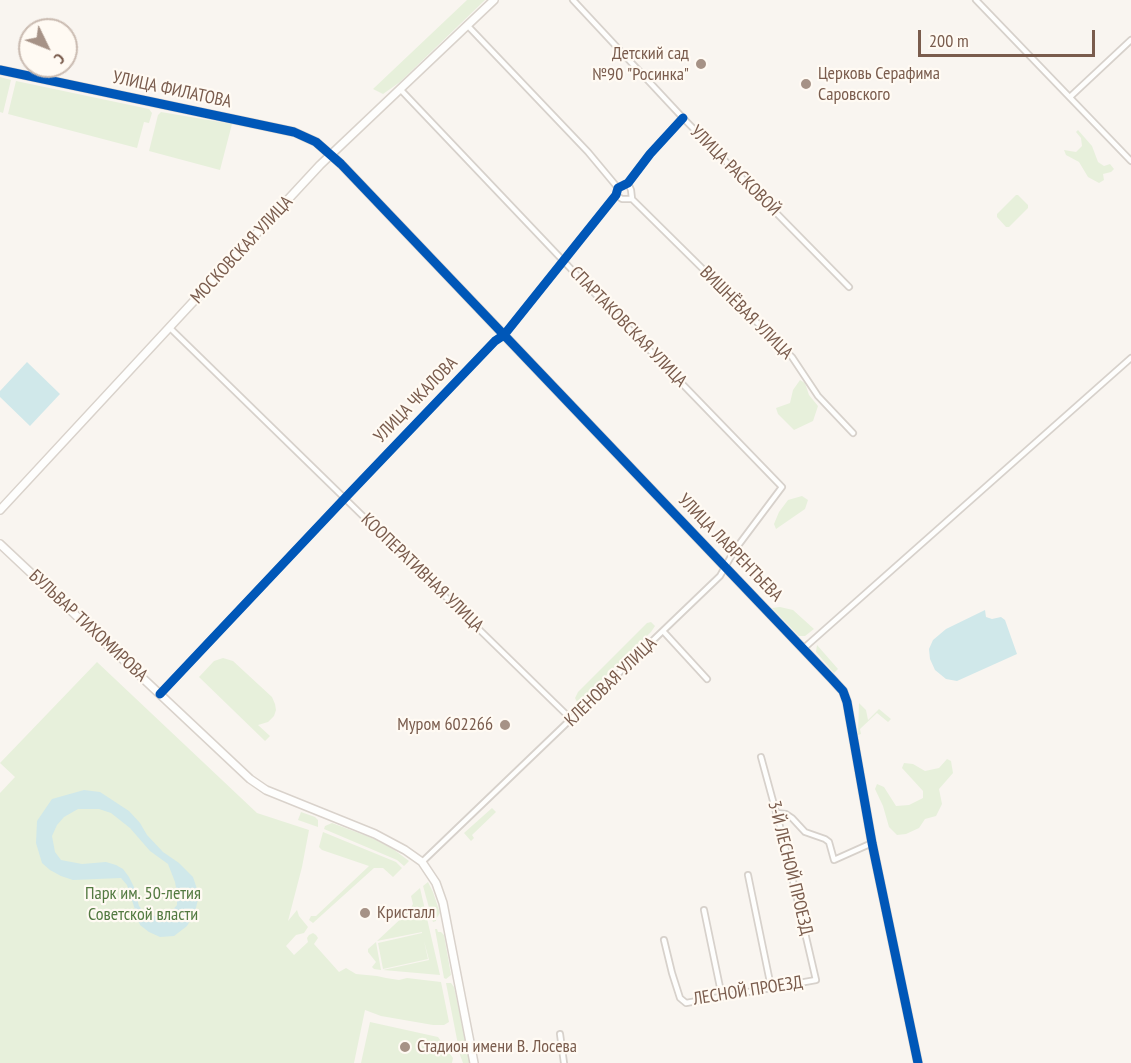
<!DOCTYPE html>
<meta charset="utf-8">
<style>
body{margin:0}
#map{position:relative;width:1131px;height:1063px;overflow:hidden;background:#f9f5f0;font-family:"PT Sans Narrow",sans-serif}
canvas{display:block}
.north{position:absolute;left:18px;top:18px;width:60px;height:60px;box-sizing:border-box;background:#fffaf3;border:2px solid #cabbb1;border-radius:50%;rotate:133deg;font-size:16px;font-weight:700;line-height:24px;text-align:center;color:#7a5c4d}
.north::after{content:'';display:block;margin:auto;width:21px;height:27px;background:#a69286;clip-path:polygon(50% 0,100% 100%,50% 72%,0 100%)}
.scale{position:absolute;left:918px;top:30px;width:177px;height:27px;box-sizing:border-box;border:3px solid #7a5c4d;border-top:0;padding-left:8px;font-size:18px;line-height:21px;white-space:nowrap;color:#7a5c4d;-webkit-text-stroke:4px #fffaf3;paint-order:stroke}
</style>
<div id="map">
<canvas width="1131" height="1063"></canvas>
<div class="north">С</div>
<div class="scale">200 m</div>
</div>
<script>
const context = document.querySelector('canvas').getContext('2d');
context.lineJoin = 'round';
function fill(path, color) { context.fillStyle = color; context.fill(path, 'evenodd'); }
const shape = rows => new Path2D(rows.map(r => 'M' + r).join(''));
function stroke(path, color, width, dash) { context.strokeStyle = color; context.lineWidth = width; context.lineCap = dash ? 'butt' : 'round'; context.setLineDash(dash || []); context.stroke(path); }
function write(font, color, halo, rows, align = 'center') {
  context.font = font + ' "PT Sans Narrow",sans-serif'; context.lineWidth = 4.5; context.setLineDash([]); context.textBaseline = 'middle'; context.strokeStyle = halo; context.fillStyle = color; for (const [text, x, y, turn = 0] of rows) {
    context.save(); context.translate(x, y); context.rotate((+turn || 0) * Math.PI / 180); context.textAlign = isNaN(turn) ? turn : align; if (halo) context.strokeText(text, 0, 0); context.fillText(text, 0, 0); context.restore();
  }
}
const green = shape([
 [467,0,485,0,400,82,383,94,373,89],
 [0,77,11,80,3,113,0,112],
 [16,81,149,109,152,113,149,123,144,122,137,148,8,114],
 [161,112,232,124,220,170,149,151,158,115],
 [1078,130,1092,146,1098,162,1104,166,1110,164,1114,169,1111,172,1103,174,1104,180,1099,183,1088,177,1079,162,1066,155,1064,150,1076,152,1082,146,1081,138,1076,132],
 [1016,195,1018,195,1028,205,1028,208,1009,227,1006,227,997,217,997,214],
 [800,380,805,383,809,395,818,406,813,421,794,430,778,414,776,408,790,403,793,390],
 [802,496,808,500,805,509,776,529,774,524,779,512,788,500],
 [780,607,793,610,814,629,805,636,799,636,772,608],
 [651,622,655,626,651,632,581,700,577,702,575,698,578,692,647,623],
 [817,645,838,669,834,673,816,652],
 [223,658,233,661,272,697,275,704,276,710,274,716,268,722,258,725,270,736,265,741,199,677,214,661],
 [97,662,257,813,309,830,302,867,288,921,297,910,299,916,308,927,304,933,296,935,286,946,294,955,308,942,307,938,309,935,313,933,316,935,318,938,314,944,339,972,346,968,356,974,377,976,386,978,399,980,407,978,441,982,449,1022,444,1025,433,1025,381,1016,365,1010,354,1063,0,1063,0,793,15,777,0,763],
 [859,703,866,710,868,720,879,709,891,719,888,722,877,713,860,729,861,734,858,735],
 [947,759,951,761,953,773,939,789,942,804,936,816,925,819,919,828,906,834,897,835,889,827,883,806,875,789,877,784,884,787,896,806,909,805,923,798,923,791,902,768,904,763,913,764,925,771,939,768],
 [492,808,496,812,472,835,474,838,471,841,464,833],
 [301,812,315,817,318,820,318,827,298,820],
 [332,823,372,838,393,849,409,861,404,866,397,860,324,829,325,826],
 [323,832,396,862,402,868,393,877,383,868,374,868,313,923,309,920,311,916,316,916,369,866,322,850,319,847],
 [428,882,433,892,440,913,436,919,436,921,433,922,423,886],
 [420,888,440,975,383,970,429,960,424,941,428,959,383,969,378,943,422,933,422,932,377,941,409,911,413,904,411,896],
 [435,929,437,929,438,932,441,932,444,935,451,975,446,979,444,978],
 [376,942,381,970,374,969,372,967,376,962,368,952,368,949],
 [446,983,451,983,454,987,470,1063,463,1063,460,1055],
 [370,1022,438,1037,453,1058,452,1063,361,1063]
]);
const water = shape([
 [27,362,60,394,30,426,0,397,0,391],
 [985,610,986,617,992,619,1001,617,1005,620,1017,654,957,681,946,679,935,670,930,659,929,649,933,640,946,629],
 [84,790,100,792,129,811,140,823,147,835,163,852,179,863,193,877,199,895,195,912,187,926,174,936,160,937,149,932,140,925,127,885,121,878,73,880,61,876,50,870,42,863,36,843,37,821,52,799],
 [78,809,99,809,111,813,130,828,150,851,168,864,175,882,177,893,177,905,170,913,161,916,153,916,144,912,139,906,134,887,129,877,123,869,116,865,106,862,82,864,61,860,55,852,52,836,57,825,64,817]
]);
const street = shape([
 [573,0,683,118,849,287],
 [976,0,1131,161],
 [467,25,588,152,618,188],
 [400,89,572,270,782,487,734,551,720,576,422,862],
 [1070,97,1131,40],
 [628,183,631,190,632,199,792,357,818,396,853,433],
 [616,195,622,199,632,199],
 [169,327,571,719],
 [663,631,707,679],
 [804,648,1131,358],
 [160,694,345,498,495,341,504,335,616,195,618,188,628,183,650,154,683,118],
 [777,813,786,814,792,818,805,832,825,839,829,842,834,860,872,843],
 [748,875,771,987],
 [704,910,722,997],
 [664,940,672,973,680,998,686,1003,816,980,782,834,761,757],
 [560,1034,564,1063]
]);
const secondary = shape([
 [0,70,294,132,316,142,341,164,832,679,843,691,847,702,872,843,918,1063],
 [0,510,320,165,494,0],
 [0,544,250,779,266,790,375,834,405,850,422,862,436,883,443,903,474,1063]
]);
const cycleway = shape([
 [0,70,294,132,316,142,341,164,832,679,843,691,847,702,872,843,918,1063],
 [160,694,345,498,495,341,504,335,616,195,618,188,628,183,650,154,683,118]
]);
const markers = [
 [701,64,6,"#a69286"],
 [806,84,6,"#a69286"],
 [505,725,6,"#a69286"],
 [365,913,6,"#a69286"],
 [405,1047,6,"#a69286"]
];
const poiNames = [
 ["Детский сад",689,54,"right"],
 ["№90 \"Росинка\"",689,75,"right"],
 ["Церковь Серафима",818,74],
 ["Саровского",818,95],
 ["Муром 602266",493,725,"right"],
 ["Кристалл",377,913],
 ["Стадион имени В. Лосева",417,1047]
];
const streetNames = [
 ["УЛИЦА ФИЛАТОВА",172,90,12],
 ["УЛИЦА РАСКОВОЙ",735,171,45],
 ["МОСКОВСКАЯ УЛИЦА",242,250,-47],
 ["ВИШНЁВАЯ УЛИЦА",746,313,45],
 ["СПАРТАКОВСКАЯ УЛИЦА",628,327,46],
 ["УЛИЦА ЧКАЛОВА",416,400,-46],
 ["УЛИЦА ЛАВРЕНТЬЕВА",730,548,46],
 ["КООПЕРАТИВНАЯ УЛИЦА",422,573,44],
 ["БУЛЬВАР ТИХОМИРОВА",88,626,43],
 ["КЛЕНОВАЯ УЛИЦА",611,682,-44],
 ["3-Й ЛЕСНОЙ ПРОЕЗД",790,868,76],
 ["ЛЕСНОЙ ПРОЕЗД",748,991,-9]
];
const parkNames = [
 ["Парк им. 50-летия",143,894],
 ["Советской власти",143,915]
];
fill(green, '#e7f0db');
fill(water, '#d0e8ea');
stroke(street, '#d7d1cb', 8);
stroke(secondary, '#d9d2cb', 10);
stroke(street, '#fefefd', 4.5);
stroke(secondary, '#fefefd', 7);
stroke(cycleway, '#0057b8', 9);
for (const [x, y, r, color] of markers) { const dot = new Path2D(); dot.arc(x, y, r, 0, 2 * Math.PI); context.fillStyle = color; context.fill(dot); stroke(dot, '#fffaf3', 2); }
write('18px', '#7a5c4d', '#fffaf3', poiNames, 'left');
write('18px', '#7a5c4d', '#fffaf3', streetNames);
write('18px', '#537a41', '#fffaf3', parkNames);
</script>
